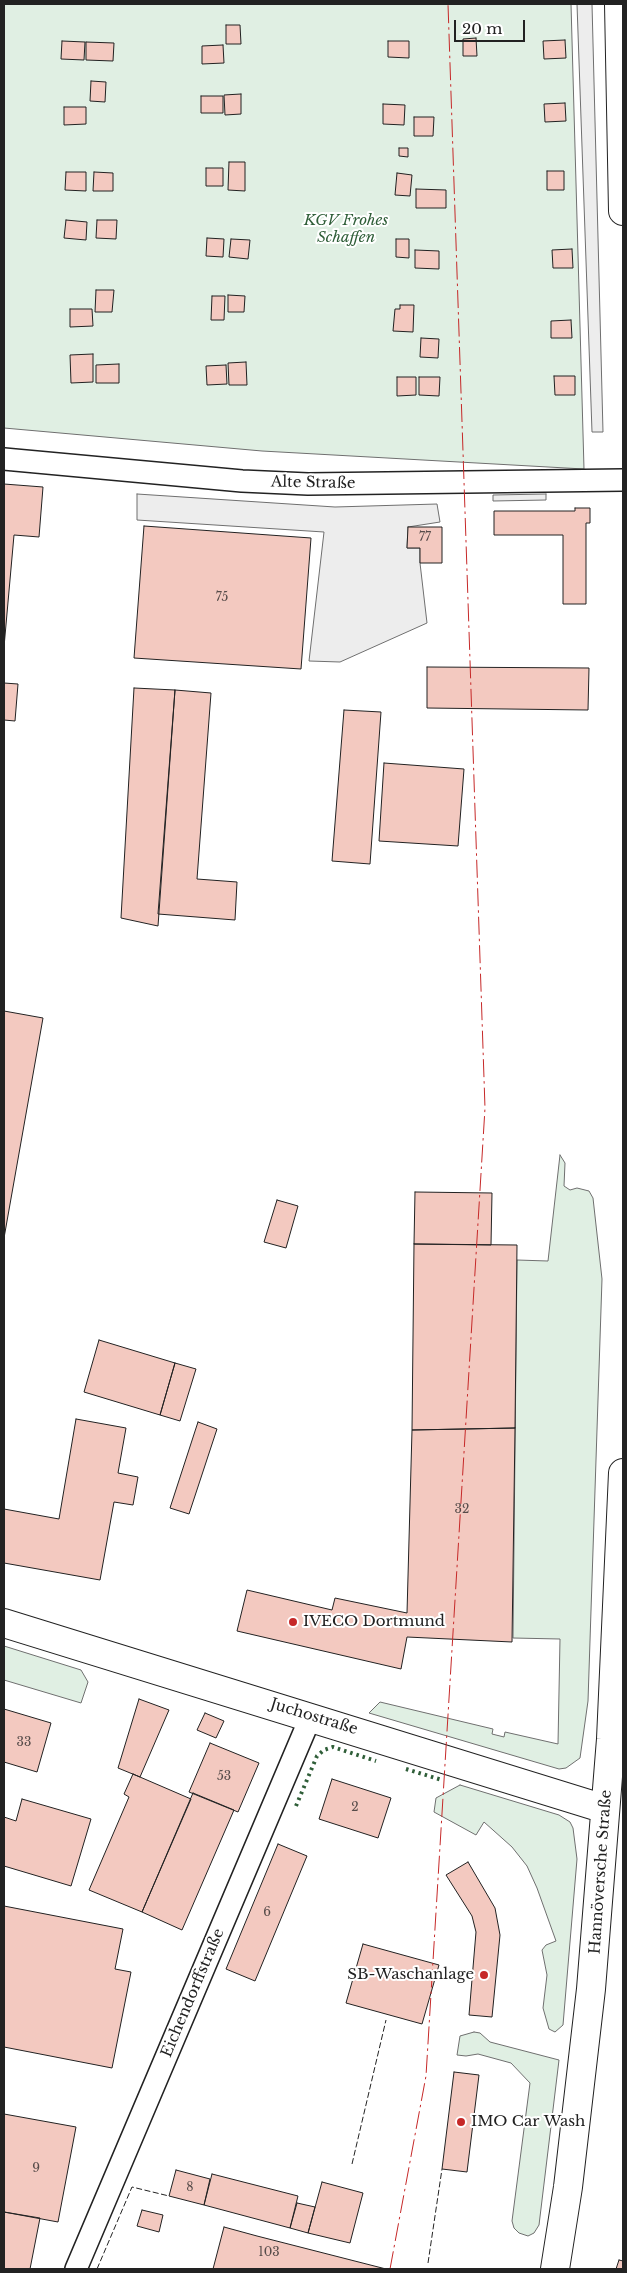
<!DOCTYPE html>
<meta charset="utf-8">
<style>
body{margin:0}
#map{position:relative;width:627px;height:2273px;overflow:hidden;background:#fff;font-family:"Libre Baskerville",serif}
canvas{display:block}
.frame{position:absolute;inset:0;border:5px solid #222;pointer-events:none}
.scale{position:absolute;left:454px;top:20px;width:71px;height:22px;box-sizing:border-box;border:2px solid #222;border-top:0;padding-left:6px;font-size:15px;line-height:18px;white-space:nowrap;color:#222;-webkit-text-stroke:4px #fff;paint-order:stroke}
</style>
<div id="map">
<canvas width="627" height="2273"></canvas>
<div class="frame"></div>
<div class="scale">20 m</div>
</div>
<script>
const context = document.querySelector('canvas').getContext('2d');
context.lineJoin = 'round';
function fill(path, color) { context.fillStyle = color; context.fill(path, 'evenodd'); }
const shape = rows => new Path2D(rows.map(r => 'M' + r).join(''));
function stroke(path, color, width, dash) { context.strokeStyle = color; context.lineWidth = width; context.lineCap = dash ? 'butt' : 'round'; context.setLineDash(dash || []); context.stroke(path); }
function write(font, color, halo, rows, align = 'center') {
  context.font = font + ' "Libre Baskerville",serif'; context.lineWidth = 4; context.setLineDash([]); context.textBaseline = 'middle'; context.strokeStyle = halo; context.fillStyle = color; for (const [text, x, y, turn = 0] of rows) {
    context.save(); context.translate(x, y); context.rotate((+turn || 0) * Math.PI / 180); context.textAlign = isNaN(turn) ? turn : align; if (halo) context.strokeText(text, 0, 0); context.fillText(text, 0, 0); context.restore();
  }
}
const green = shape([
 [4,4,571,4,584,469,262,451,4,428,4,4],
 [560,1155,565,1163,564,1186,570,1190,577,1188,589,1191,593,1198,602,1279,588,1701,580,1758,566,1768,559,1769,369,1713,380,1702,493,1729,492,1734,504,1737,505,1732,558,1744,560,1639,513,1638,517,1260,548,1261,560,1155],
 [4,1646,81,1670,88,1682,81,1703,4,1680,4,1646],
 [460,1785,559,1815,570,1822,573,1828,577,1859,563,2025,555,2032,549,2029,543,2008,547,1975,542,1950,546,1945,556,1941,537,1888,527,1866,512,1847,484,1822,476,1835,434,1812,436,1798,460,1785],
 [474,2032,480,2033,490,2042,559,2060,539,2225,534,2233,528,2236,519,2233,514,2228,512,2221,530,2083,511,2063,478,2054,466,2056,457,2055,460,2036,474,2032]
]);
const parking = shape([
 [577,4,592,4,603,432,592,432,577,4],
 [137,494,335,507,437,504,440,522,408,527,407,548,420,548,420,563,427,623,340,662,309,661,324,532,137,520,137,494],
 [546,494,546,500,493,501,493,495,546,494]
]);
const building = shape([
 [226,25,240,25,241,44,226,44,226,25],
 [476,38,477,56,463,56,463,39,476,38],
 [565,40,566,58,544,59,543,41,565,40],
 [62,41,85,42,84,60,61,59,62,41],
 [388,41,409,41,409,58,388,57,388,41],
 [86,42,114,43,113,61,86,60,86,42],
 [223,45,224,63,202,64,202,46,223,45],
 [91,81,106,82,105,102,90,101,91,81],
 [241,94,241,114,225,115,224,95,241,94],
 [201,96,223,96,223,113,201,113,201,96],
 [565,103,566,121,545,122,544,104,565,103],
 [383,104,405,105,404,125,383,124,383,104],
 [64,107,86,107,86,124,64,125,64,107],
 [414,117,434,117,433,136,414,136,414,117],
 [399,148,408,148,408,157,399,156,399,148],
 [229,162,245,162,245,191,228,190,229,162],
 [206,168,223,168,223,186,206,186,206,168],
 [547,171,564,171,564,190,547,190,547,171],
 [66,172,86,172,86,191,65,190,66,172],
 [94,172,113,173,113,191,93,191,94,172],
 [397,173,412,175,410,196,395,195,397,173],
 [416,189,446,190,446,208,416,208,416,189],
 [66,220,87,222,86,240,64,238,66,220],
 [97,220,117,220,116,239,96,238,97,220],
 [207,238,224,239,223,257,206,256,207,238],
 [231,239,250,240,248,259,229,257,231,239],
 [396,239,409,239,409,258,396,257,396,239],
 [572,249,573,268,553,268,552,250,572,249],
 [415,250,439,251,439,269,415,268,415,250],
 [96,290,114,290,112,312,95,312,96,290],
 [228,295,245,296,244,312,228,312,228,295],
 [212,296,225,296,224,320,211,320,212,296],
 [400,305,414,305,413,332,393,331,395,309,400,309,400,305],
 [70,309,92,309,93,326,70,327,70,309],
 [571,320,572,338,551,338,551,321,571,320],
 [421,338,439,339,438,358,420,357,421,338],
 [93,354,93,382,71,383,70,355,93,354],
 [246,362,247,385,229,385,228,363,246,362],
 [119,364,119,383,96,383,96,365,119,364],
 [226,365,227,384,207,385,206,366,226,365],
 [554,376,575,376,575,395,555,395,554,376],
 [397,377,416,377,416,395,397,396,397,377],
 [419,377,440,377,439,396,419,395,419,377],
 [4,484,43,487,39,537,14,535,4,647,4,484],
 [575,508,590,508,590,523,586,523,586,604,563,604,563,535,494,535,494,511,575,511,575,508],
 [144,526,311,538,301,669,134,658,144,526],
 [408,527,442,527,442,563,420,563,420,548,407,548,408,527],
 [427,667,589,668,588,710,427,708,427,667],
 [4,683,18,684,15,721,4,720,4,683],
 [134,688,175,690,158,926,121,918,134,688],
 [175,690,211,693,197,879,237,882,235,920,158,914,175,690],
 [344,710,381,712,370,864,332,861,344,710],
 [384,763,464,769,458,846,379,841,384,763],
 [4,1011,43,1018,4,1238,4,1011],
 [415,1192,492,1193,491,1245,414,1244,415,1192],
 [277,1200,298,1206,286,1248,264,1242,277,1200],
 [414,1244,517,1245,515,1428,412,1430,414,1244],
 [99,1340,175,1363,160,1415,84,1392,99,1340],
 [175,1363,196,1369,180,1421,160,1415,175,1363],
 [76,1419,126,1428,118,1473,138,1477,133,1505,114,1502,100,1580,4,1563,4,1509,59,1519,76,1419],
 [198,1422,217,1429,189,1514,170,1508,198,1422],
 [515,1428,512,1642,407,1637,401,1669,237,1631,247,1590,332,1610,335,1598,407,1613,412,1430,515,1428],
 [139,1699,169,1710,140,1777,118,1768,139,1699],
 [4,1709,51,1723,37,1772,4,1762,4,1709],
 [205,1713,224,1721,216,1738,197,1730,205,1713],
 [210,1743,259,1763,238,1812,189,1792,210,1743],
 [133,1774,191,1799,142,1912,89,1890,129,1797,124,1794,133,1774],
 [332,1779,391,1798,378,1838,319,1819,332,1779],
 [193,1793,234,1810,182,1930,142,1912,193,1793],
 [22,1799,91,1819,71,1886,4,1866,4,1817,16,1821,22,1799],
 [278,1844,307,1856,255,1981,226,1969,278,1844],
 [468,1862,495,1908,500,1935,492,2017,469,2015,476,1932,472,1916,446,1875,468,1862],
 [4,1906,123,1929,115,1969,131,1972,112,2068,4,2047,4,1906],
 [363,1944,439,1965,422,2024,346,2003,363,1944],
 [454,2072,479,2075,467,2172,442,2169,454,2072],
 [4,2114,76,2127,58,2222,4,2212,4,2114],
 [176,2170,210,2179,204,2205,169,2196,176,2170],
 [212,2174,298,2196,290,2228,204,2205,212,2174],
 [322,2182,363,2193,350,2243,308,2233,322,2182],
 [297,2203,315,2207,308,2233,290,2228,297,2203],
 [142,2210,163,2215,159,2232,137,2226,142,2210],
 [4,2212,40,2218,30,2269,4,2269,4,2212],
 [224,2227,257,2236,386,2269,213,2269,224,2227],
 [619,2260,623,2261,623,2269,616,2269,619,2260]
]);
const street = shape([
 [4,459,242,481,308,484,623,480],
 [76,2269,311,1716]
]);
const secondary = shape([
 [619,4,623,211],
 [4,1623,605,1809],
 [555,2269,568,2187,591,1989,611,1739,623,1473]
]);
const hedge = shape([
 [406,1769,442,1780],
 [296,1806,317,1756,324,1750,333,1747,376,1761]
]);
const fence = shape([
 [352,2164,386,2020],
 [428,2263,442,2169],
 [97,2269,132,2187,169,2196]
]);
const power = shape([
 [390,2269,426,2076,485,1108,448,4]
]);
const markers = [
 [293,1622,5,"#c62828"],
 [484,1975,5,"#c62828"],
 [461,2122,5,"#c62828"]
];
const numberNames = [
 ["77",425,538],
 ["75",222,598],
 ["32",462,1510],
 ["33",24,1743],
 ["53",224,1777],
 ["2",355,1808],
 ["6",267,1913],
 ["9",36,2169],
 ["8",190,2188],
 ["103",269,2253]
];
const parkNames = [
 ["KGV Frohes",346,221],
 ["Schaffen",346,238]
];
const streetNames = [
 ["Alte Straße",313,483,1],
 ["Juchostraße",314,1717,17],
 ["Hannöversche Straße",601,1872,-86],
 ["Eichendorffstraße",193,1993,-67]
];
const poiNames = [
 ["IVECO Dortmund",303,1622],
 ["SB-Waschanlage",474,1975,"right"],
 ["IMO Car Wash",471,2122]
];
fill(green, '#e0efe3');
stroke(green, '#6f6f6f', 1);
fill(parking, '#ededed');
stroke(parking, '#6f6f6f', 1);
fill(building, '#f3c9c0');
stroke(building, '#222', 1);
stroke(street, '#222', 24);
stroke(secondary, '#222', 30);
stroke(street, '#fff', 21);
stroke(secondary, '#fff', 28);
stroke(hedge, '#2f5e38', 4, [2.5, 4]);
stroke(fence, '#222', 1, [6, 2.5]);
stroke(power, '#c62828', 1, [18, 4, 2.5, 4]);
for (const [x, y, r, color] of markers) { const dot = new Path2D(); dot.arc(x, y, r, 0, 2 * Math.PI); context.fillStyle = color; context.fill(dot); stroke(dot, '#fff', 2); }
write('12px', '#564c4a', null, numberNames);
write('italic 15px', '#2f5e38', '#fff', parkNames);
write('15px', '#222', '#fff', streetNames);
write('15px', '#222', '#fff', poiNames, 'left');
</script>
